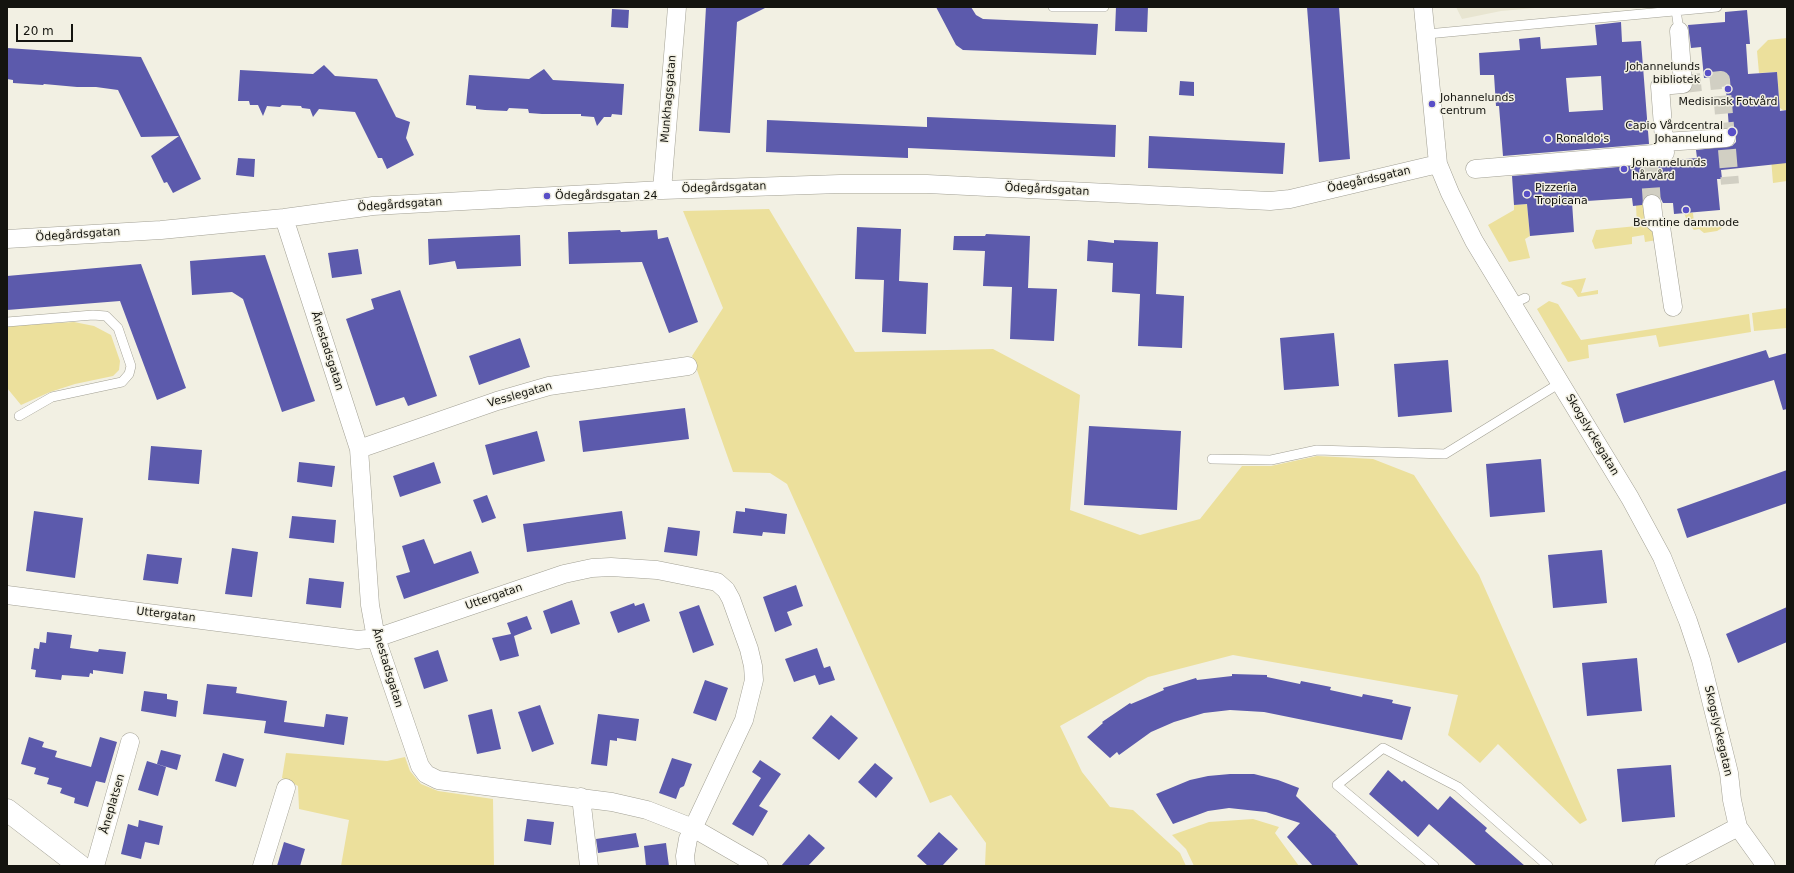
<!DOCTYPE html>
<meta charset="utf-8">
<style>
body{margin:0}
#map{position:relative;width:1794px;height:873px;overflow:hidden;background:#f2f0e3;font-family:"DejaVu Sans",sans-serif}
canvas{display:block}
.frame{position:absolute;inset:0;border:8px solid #14140f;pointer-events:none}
.scale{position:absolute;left:16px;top:24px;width:57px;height:18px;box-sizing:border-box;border:2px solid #14140f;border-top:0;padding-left:5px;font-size:12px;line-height:14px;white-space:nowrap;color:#14140f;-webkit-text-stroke:3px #f2f0e3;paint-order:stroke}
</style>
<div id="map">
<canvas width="1794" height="873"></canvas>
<div class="frame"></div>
<div class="scale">20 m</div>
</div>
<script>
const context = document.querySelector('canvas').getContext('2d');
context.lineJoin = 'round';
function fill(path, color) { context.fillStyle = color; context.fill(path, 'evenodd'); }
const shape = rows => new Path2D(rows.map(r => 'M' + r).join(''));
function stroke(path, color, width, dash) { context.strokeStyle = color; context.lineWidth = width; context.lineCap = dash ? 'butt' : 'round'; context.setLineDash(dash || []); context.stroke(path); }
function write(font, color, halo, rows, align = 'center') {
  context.font = font + ' "DejaVu Sans",sans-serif'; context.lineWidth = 3; context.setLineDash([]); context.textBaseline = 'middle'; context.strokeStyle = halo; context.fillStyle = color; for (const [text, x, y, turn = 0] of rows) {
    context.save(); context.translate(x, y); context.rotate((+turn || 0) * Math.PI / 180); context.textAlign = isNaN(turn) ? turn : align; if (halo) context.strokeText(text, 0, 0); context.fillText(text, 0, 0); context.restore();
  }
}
const built = shape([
 [1456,7,1546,7,1501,11,1462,19]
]);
const green = shape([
 [1787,38,1787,110,1783,110,1780,108,1777,72,1759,73,1757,51,1768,40],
 [1771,158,1787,163,1787,181,1773,183],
 [1527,204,1530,236,1525,239,1530,258,1509,262,1488,225,1514,210,1514,205],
 [1647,204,1657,240,1645,242,1644,235,1632,237,1632,244,1595,249,1592,241,1596,230,1637,226,1636,205],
 [769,209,855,352,993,349,1080,395,1070,510,1140,535,1200,519,1242,466,1271,466,1317,456,1373,459,1414,475,1479,575,1587,820,1580,824,1498,744,1480,763,1448,735,1458,695,1233,655,1148,677,1060,726,1082,772,1110,807,1133,810,1180,853,1186,866,985,866,986,843,951,795,930,803,787,484,770,473,733,472,692,356,723,308,683,211],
 [1684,213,1693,213,1694,223,1721,220,1722,228,1717,231,1704,233,1699,229,1694,230,1688,223],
 [1586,278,1581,293,1598,290,1598,294,1578,297,1572,288,1561,284,1562,282],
 [1549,301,1558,304,1581,340,1749,314,1751,332,1659,347,1656,335,1588,345,1589,358,1568,362,1537,309],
 [1787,308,1787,328,1754,331,1752,313],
 [74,322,94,326,111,335,120,361,119,370,113,376,75,384,50,392,21,405,7,388,7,326],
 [286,753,387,761,405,757,410,771,421,784,438,791,493,799,494,866,341,866,349,820,299,809,298,786,282,778],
 [1253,819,1279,827,1275,833,1299,866,1194,866,1186,849,1172,835,1209,822]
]);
const building = shape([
 [706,7,767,7,737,22,730,133,699,131],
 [936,7,971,7,976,15,983,19,1098,24,1096,55,963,50,956,45],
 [1116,7,1148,7,1147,32,1115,31],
 [1307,7,1339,7,1350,159,1319,162],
 [612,9,629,10,628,28,611,27],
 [1747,10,1750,44,1746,44,1748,74,1777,72,1780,111,1787,110,1787,163,1721,170,1722,179,1717,179,1720,210,1674,214,1673,203,1663,203,1660,197,1651,194,1645,196,1642,205,1633,206,1632,198,1572,202,1574,232,1530,236,1527,204,1514,205,1512,176,1666,163,1673,160,1697,158,1696,150,1732,146,1736,142,1736,137,1734,132,1729,128,1725,76,1704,78,1701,47,1691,48,1688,25,1725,22,1725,12],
 [1621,22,1622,42,1641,41,1649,144,1503,156,1499,106,1496,106,1494,75,1480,75,1479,53,1520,50,1519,39,1540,37,1541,49,1597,45,1595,25],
 [1601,76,1603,110,1569,112,1566,78],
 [7,48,141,57,201,179,173,193,167,182,164,183,151,156,179,136,141,137,118,90,96,87,77,87,44,84,43,85,13,83,13,80,7,79],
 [324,65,335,76,377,79,396,117,410,122,406,138,414,155,387,169,382,158,378,158,355,112,319,109,313,117,310,109,302,108,301,106,282,105,280,107,267,106,263,116,258,105,250,105,249,101,238,101,240,70,313,74],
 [544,69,553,80,624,84,622,115,612,114,611,117,604,117,597,126,594,117,581,116,581,114,542,114,529,113,528,109,509,108,507,111,485,110,476,109,476,106,466,105,469,75,529,79],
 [1180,81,1194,82,1194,96,1179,95],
 [927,117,1116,125,1115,157,908,148,908,158,766,152,767,120,927,127],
 [1149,136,1285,143,1283,174,1148,168],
 [238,158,255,159,254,177,236,175],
 [857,227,901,229,899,281,928,283,926,334,882,332,884,280,855,279],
 [620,230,621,232,657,230,658,239,668,237,698,322,669,333,642,262,569,264,568,232],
 [986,234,1030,236,1028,288,1057,289,1054,341,1010,339,1012,287,983,286,985,251,953,250,954,236,985,236],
 [520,235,521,266,457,269,455,261,429,265,428,239],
 [1088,240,1114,243,1114,240,1158,242,1156,294,1184,296,1182,348,1138,346,1140,294,1112,292,1113,263,1087,261],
 [358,249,362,274,332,278,328,253],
 [265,255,315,401,282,412,243,299,232,292,192,295,190,261],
 [141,264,186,388,157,400,120,301,7,310,7,276],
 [400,290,437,396,408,406,404,397,376,406,346,319,374,309,371,299],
 [1334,333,1339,386,1284,390,1280,338],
 [520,338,530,367,479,385,469,356],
 [1766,350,1769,358,1787,353,1787,409,1783,410,1774,380,1624,423,1616,394],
 [1448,360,1452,412,1398,417,1394,364],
 [685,408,689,439,583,452,579,421],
 [1089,426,1181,431,1177,510,1084,505],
 [537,431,545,461,493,475,485,445],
 [151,446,202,450,199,484,148,480],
 [1541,459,1545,512,1490,517,1486,464],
 [299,462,335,466,332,487,297,482],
 [434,462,441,483,400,497,393,476],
 [1787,470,1787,503,1687,538,1677,509],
 [487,495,496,518,482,523,473,500],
 [745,508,787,514,785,534,763,532,762,536,733,533,736,511,745,512],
 [34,511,83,518,75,578,26,571],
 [622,511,626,539,527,552,523,524],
 [292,516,336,520,334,543,289,538],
 [668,527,700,531,697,556,664,552],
 [424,539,434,564,471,551,479,573,404,599,396,576,410,572,402,546],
 [232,548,258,552,252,597,225,594],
 [1602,550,1607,603,1553,608,1548,555],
 [147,554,182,558,178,584,143,580],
 [309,578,344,582,341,608,306,604],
 [796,585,803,606,787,612,792,625,775,632,763,597],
 [572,600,580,624,551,634,543,611],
 [634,603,635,606,644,603,650,621,618,633,610,612],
 [699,605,714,645,693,653,679,612],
 [1787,607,1787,642,1738,663,1726,634],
 [527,616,532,629,514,636,519,656,500,661,492,638,511,634,507,623],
 [47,632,72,635,70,648,98,652,99,649,126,652,123,674,93,670,93,674,90,673,89,677,62,675,61,680,35,677,36,670,31,669,34,648,39,649,40,642,46,643],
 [817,648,824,668,830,666,835,680,819,685,815,675,794,682,785,659],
 [438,650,448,681,424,689,414,658],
 [1637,658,1642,711,1587,716,1582,663],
 [1232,674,1267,675,1267,677,1300,684,1301,681,1331,687,1330,690,1362,697,1363,694,1393,700,1392,703,1411,707,1402,740,1264,712,1230,710,1204,713,1174,722,1151,732,1119,755,1117,752,1110,758,1087,737,1103,723,1102,722,1130,703,1131,704,1164,690,1163,688,1196,678,1197,680,1232,676],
 [705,680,728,688,716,721,693,713],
 [207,684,237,687,236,693,287,701,284,722,324,727,326,714,348,717,344,745,264,733,266,721,203,714],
 [144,691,167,694,167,699,178,701,176,717,141,711],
 [540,705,554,744,532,752,518,712],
 [492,709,501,749,477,754,468,715],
 [598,714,639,719,636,741,617,738,617,741,610,740,607,766,591,764],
 [831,715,858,738,839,760,812,738],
 [29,737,44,742,42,747,57,751,55,757,91,767,100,737,117,742,105,783,96,781,88,807,74,803,75,798,60,793,62,788,47,784,49,778,34,774,36,768,21,764],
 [161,750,181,755,177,770,157,764],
 [223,753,244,759,236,787,215,781],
 [672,758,692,764,684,786,680,788,676,799,659,793],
 [760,760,781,774,759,806,768,811,753,836,732,824,761,778,752,772],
 [147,761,166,767,158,796,138,790],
 [875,763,893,778,876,798,858,782],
 [1671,765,1675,817,1622,822,1617,769],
 [1388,770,1402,782,1404,780,1438,810,1450,796,1487,828,1485,831,1525,866,1477,866,1429,824,1418,837,1369,794],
 [1230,774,1254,774,1278,780,1299,788,1296,796,1337,836,1335,835,1359,866,1313,866,1287,837,1300,823,1266,812,1229,808,1208,811,1173,824,1156,794,1190,780,1208,776],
 [527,819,554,822,551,845,524,841],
 [139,820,163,826,159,845,145,842,141,859,121,854,128,824,138,827],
 [939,832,958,849,942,866,928,866,917,856],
 [636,833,639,847,598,853,596,839],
 [809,834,825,848,808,866,781,866],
 [284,842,305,849,300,866,277,866],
 [666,843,669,866,646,866,644,846]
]);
const streetTunnel = shape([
 [1683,84,1721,80,1730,184],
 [1649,161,1652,204]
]);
const lane = shape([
 [1053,7,1104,7],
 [1676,10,1679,31],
 [1427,34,1717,7],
 [1512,304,1525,298],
 [7,322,93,315,106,316,118,328,131,366,129,374,122,382,52,397,19,416],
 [1212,459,1271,460,1317,450,1445,454,1560,383],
 [1434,866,1337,785,1383,748,1458,787,1548,866]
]);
const street = shape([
 [1423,7,1438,164,1450,193,1474,241,1630,498,1662,557,1688,621,1701,660,1729,773,1732,800,1738,827,1766,866],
 [1664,142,1726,138],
 [1475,169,1665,153,1660,86,1683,84,1679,31],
 [662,190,677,7],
 [1652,204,1654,221,1661,227,1673,307],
 [284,218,359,449,370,605,376,638,420,766,426,774,438,780,612,802,647,810,693,828,759,866],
 [7,239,161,230,284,218,373,206,662,190,840,184,927,184,1270,201,1290,199,1438,164],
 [359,449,497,401,549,386,688,366],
 [7,595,358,640,376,638,564,574,592,568,611,567,657,570,717,582,726,590,731,599,749,649,753,666,754,680,744,720,688,839,685,856,686,866],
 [581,797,589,866],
 [95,866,130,742],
 [262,866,286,788],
 [1664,866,1738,827]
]);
const secondary = shape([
 [7,810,80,866]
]);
const markers = [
 [1708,73,4,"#594fc7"],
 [1728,89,4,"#594fc7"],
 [1432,104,4,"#594fc7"],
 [1732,132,5,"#594fc7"],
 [1548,139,4,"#594fc7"],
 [1624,169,4,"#594fc7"],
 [1527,194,4,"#594fc7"],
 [547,196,4,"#594fc7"],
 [1686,210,4,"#594fc7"]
];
const poiNames = [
 ["Johannelunds",1700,67,"right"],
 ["bibliotek",1700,80,"right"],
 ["Johannelunds",1440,98],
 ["centrum",1440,111],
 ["Medisinsk Fotvård",1728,102,"center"],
 ["Capio Vårdcentral",1723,126,"right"],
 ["Johannelund",1723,139,"right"],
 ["Ronaldo's",1556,139],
 ["Johannelunds",1632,163],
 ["hårvård",1632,176],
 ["Pizzeria",1535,188],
 ["Tropicana",1535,201],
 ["Ödegårdsgatan 24",555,196],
 ["Berntine dammode",1686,223,"center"]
];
const streetNames = [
 ["Munkhagsgatan",669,99,-85],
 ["Ödegårdsgatan",1369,180,-13],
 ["Ödegårdsgatan",724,188,-2],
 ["Ödegårdsgatan",1047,190,3],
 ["Ödegårdsgatan",400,205,-4],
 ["Ödegårdsgatan",78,235,-4],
 ["Ånestadsgatan",327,351,72],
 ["Vesslegatan",520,395,-16],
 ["Skogslyckegatan",1592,435,59],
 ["Uttergatan",494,597,-19],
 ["Uttergatan",166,615,7],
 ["Ånestadsgatan",387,668,73],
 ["Skogslyckegatan",1718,731,77],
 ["Åneplatsen",113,804,-74]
];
fill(built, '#e8e5d1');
fill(green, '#ece09c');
fill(building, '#5c5aac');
stroke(streetTunnel, '#d1cfc3', 18, [18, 9]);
stroke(lane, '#a2a094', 10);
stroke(street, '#a2a094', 19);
stroke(secondary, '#a2a094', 23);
stroke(lane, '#fff', 9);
stroke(street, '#fff', 18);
stroke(secondary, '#fff', 22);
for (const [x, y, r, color] of markers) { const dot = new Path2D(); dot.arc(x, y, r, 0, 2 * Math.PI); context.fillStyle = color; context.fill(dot); stroke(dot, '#f2f0e3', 1.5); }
write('11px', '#14140f', '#f2f0e3', poiNames, 'left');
write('11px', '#14140f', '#f2f0e3', streetNames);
</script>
